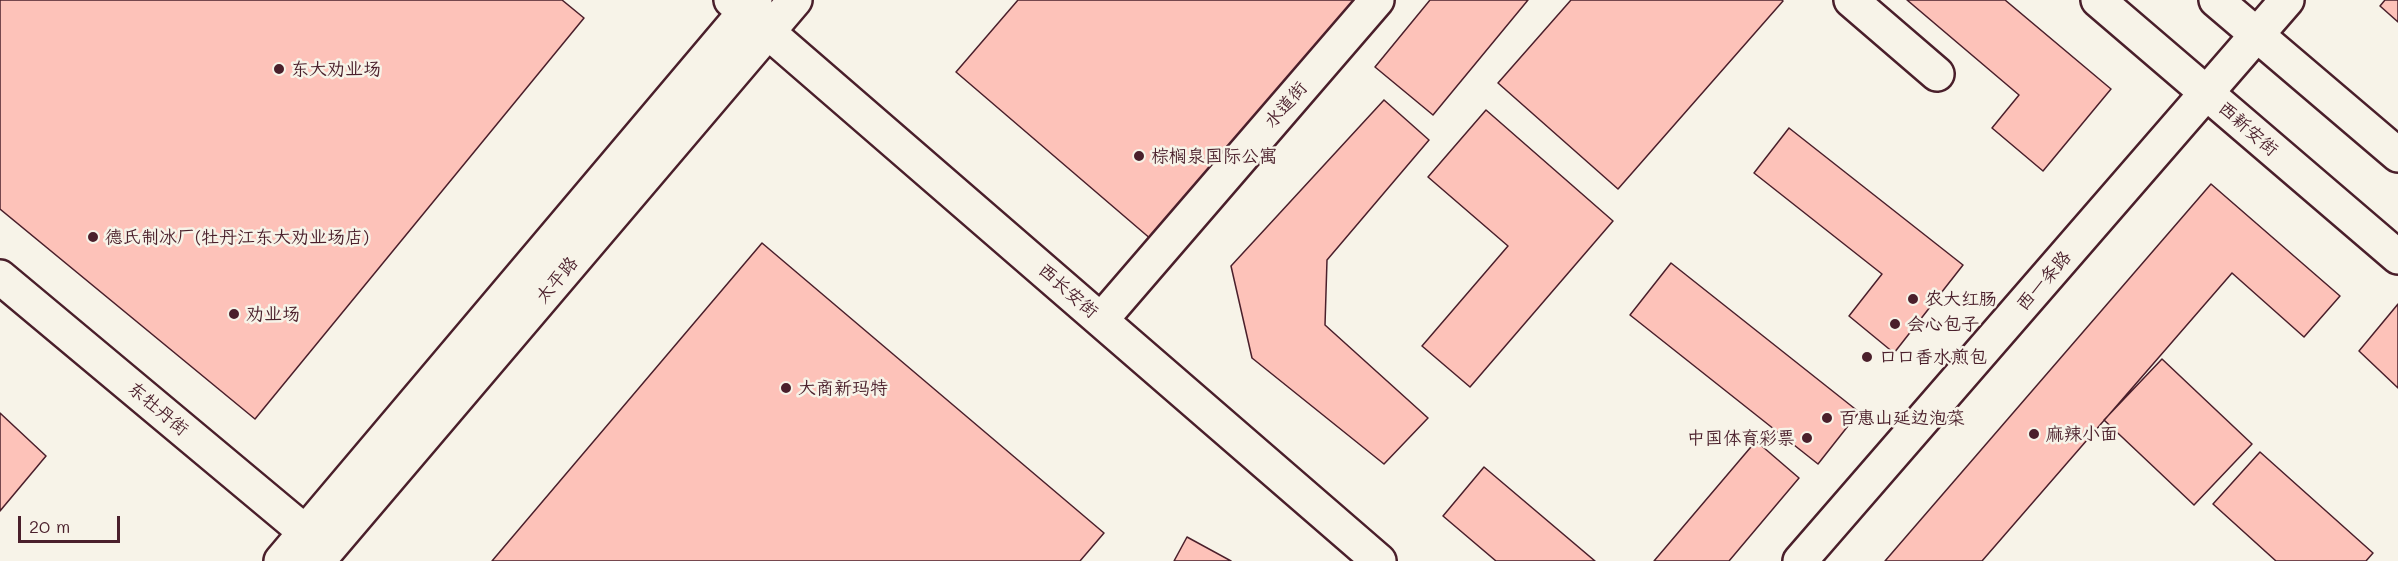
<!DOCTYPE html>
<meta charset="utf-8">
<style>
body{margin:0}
#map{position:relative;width:2398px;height:561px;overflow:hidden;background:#f7f3e8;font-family:Mali,sans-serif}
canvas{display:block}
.scale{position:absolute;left:18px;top:516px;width:102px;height:27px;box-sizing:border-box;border:3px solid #4a1f2b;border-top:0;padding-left:8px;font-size:18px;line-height:21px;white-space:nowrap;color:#4a1f2b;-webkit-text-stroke:4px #f7f3e8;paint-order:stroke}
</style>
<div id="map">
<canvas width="2398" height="561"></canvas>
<div class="scale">20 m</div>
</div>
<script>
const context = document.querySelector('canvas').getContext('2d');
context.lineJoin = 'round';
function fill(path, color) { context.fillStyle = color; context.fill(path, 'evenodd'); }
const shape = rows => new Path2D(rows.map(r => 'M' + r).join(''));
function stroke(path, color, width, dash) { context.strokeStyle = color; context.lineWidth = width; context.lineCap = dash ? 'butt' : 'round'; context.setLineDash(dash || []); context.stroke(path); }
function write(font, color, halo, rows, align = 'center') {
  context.font = font + ' Mali,"LXGW WenKai TC",sans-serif'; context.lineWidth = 5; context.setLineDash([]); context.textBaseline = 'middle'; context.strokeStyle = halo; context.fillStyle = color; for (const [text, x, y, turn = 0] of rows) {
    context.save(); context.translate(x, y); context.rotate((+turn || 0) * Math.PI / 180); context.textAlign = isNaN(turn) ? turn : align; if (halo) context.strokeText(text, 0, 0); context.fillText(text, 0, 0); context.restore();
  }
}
const building = shape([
 [0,0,562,0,584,18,255,419,0,209,0,0],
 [1018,0,1357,0,1152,240,956,72,1018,0],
 [1430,0,1528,0,1433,115,1375,67,1430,0],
 [1571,0,1782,0,1783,1,1618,189,1498,83,1571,0],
 [1907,0,2005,0,2111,89,2043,171,1992,128,2019,95,1907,0],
 [2385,0,2398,0,2398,22,2380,6,2385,0],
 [1384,100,1429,140,1327,260,1325,325,1428,418,1384,464,1252,358,1231,266,1384,100],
 [1486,110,1613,221,1470,387,1422,346,1508,246,1428,177,1486,110],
 [1789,128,1963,265,1894,353,1849,316,1882,274,1754,173,1789,128],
 [2211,184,2340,296,2304,337,2232,273,1982,561,1885,561,2211,184],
 [762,243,1104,533,1080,561,492,561,762,243],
 [1671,263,1859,412,1818,464,1630,315,1671,263],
 [2398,304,2398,388,2359,351,2398,304],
 [2162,359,2252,444,2194,505,2104,420,2162,359],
 [0,413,46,456,0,511,0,413],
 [1756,441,1799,478,1729,561,1654,561,1756,441],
 [2260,452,2373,553,2366,561,2276,561,2213,504,2260,452],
 [1484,467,1595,561,1496,561,1443,516,1484,467],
 [1187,537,1231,561,1174,561,1187,537]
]);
const minor = shape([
 [731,0,1379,561],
 [1851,0,1937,74],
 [1101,320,1377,0],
 [1800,561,2287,0]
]);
const major = shape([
 [2098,0,2398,257],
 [2216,0,2398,155],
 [0,277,322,546],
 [281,561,755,0],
 [318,561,795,0]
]);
const markers = [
 [279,69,6,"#4a1f2b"],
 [1139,156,6,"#4a1f2b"],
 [93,237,6,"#4a1f2b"],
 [1913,299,6,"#4a1f2b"],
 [234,314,6,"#4a1f2b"],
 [1895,324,6,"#4a1f2b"],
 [1867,357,6,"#4a1f2b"],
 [786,388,6,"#4a1f2b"],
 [1827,418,6,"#4a1f2b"],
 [2034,434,6,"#4a1f2b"],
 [1807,438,6,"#4a1f2b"]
];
const poiNames = [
 ["东大劝业场",291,69],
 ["棕榈泉国际公寓",1151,156],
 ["德氏制冰厂(牡丹江东大劝业场店)",105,237],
 ["农大红肠",1925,299],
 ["劝业场",246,314],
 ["会心包子",1907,324],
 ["口口香水煎包",1879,357],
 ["大商新玛特",798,388],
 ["百惠山延边泡菜",1839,418],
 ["麻辣小面",2046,434],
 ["中国体育彩票",1795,438,"right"]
];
const streetNames = [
 ["水道街",1286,105,-49],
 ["西新安街",2248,129,41],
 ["太平路",557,280,-50],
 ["西一条路",2044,281,-49],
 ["西长安街",1068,291,41],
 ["东牡丹街",158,409,40]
];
fill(building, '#fdc2b9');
stroke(building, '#4a1f2b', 1.5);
stroke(minor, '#4a1f2b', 38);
stroke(major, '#4a1f2b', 38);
stroke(minor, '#f7f3e8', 33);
stroke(major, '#f7f3e8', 33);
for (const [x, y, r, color] of markers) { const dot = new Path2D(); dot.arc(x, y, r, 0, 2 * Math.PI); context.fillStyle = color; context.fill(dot); stroke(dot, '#f7f3e8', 2); }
write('18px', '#4a1f2b', '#f7f3e8', poiNames, 'left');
write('18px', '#4a1f2b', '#f7f3e8', streetNames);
</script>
